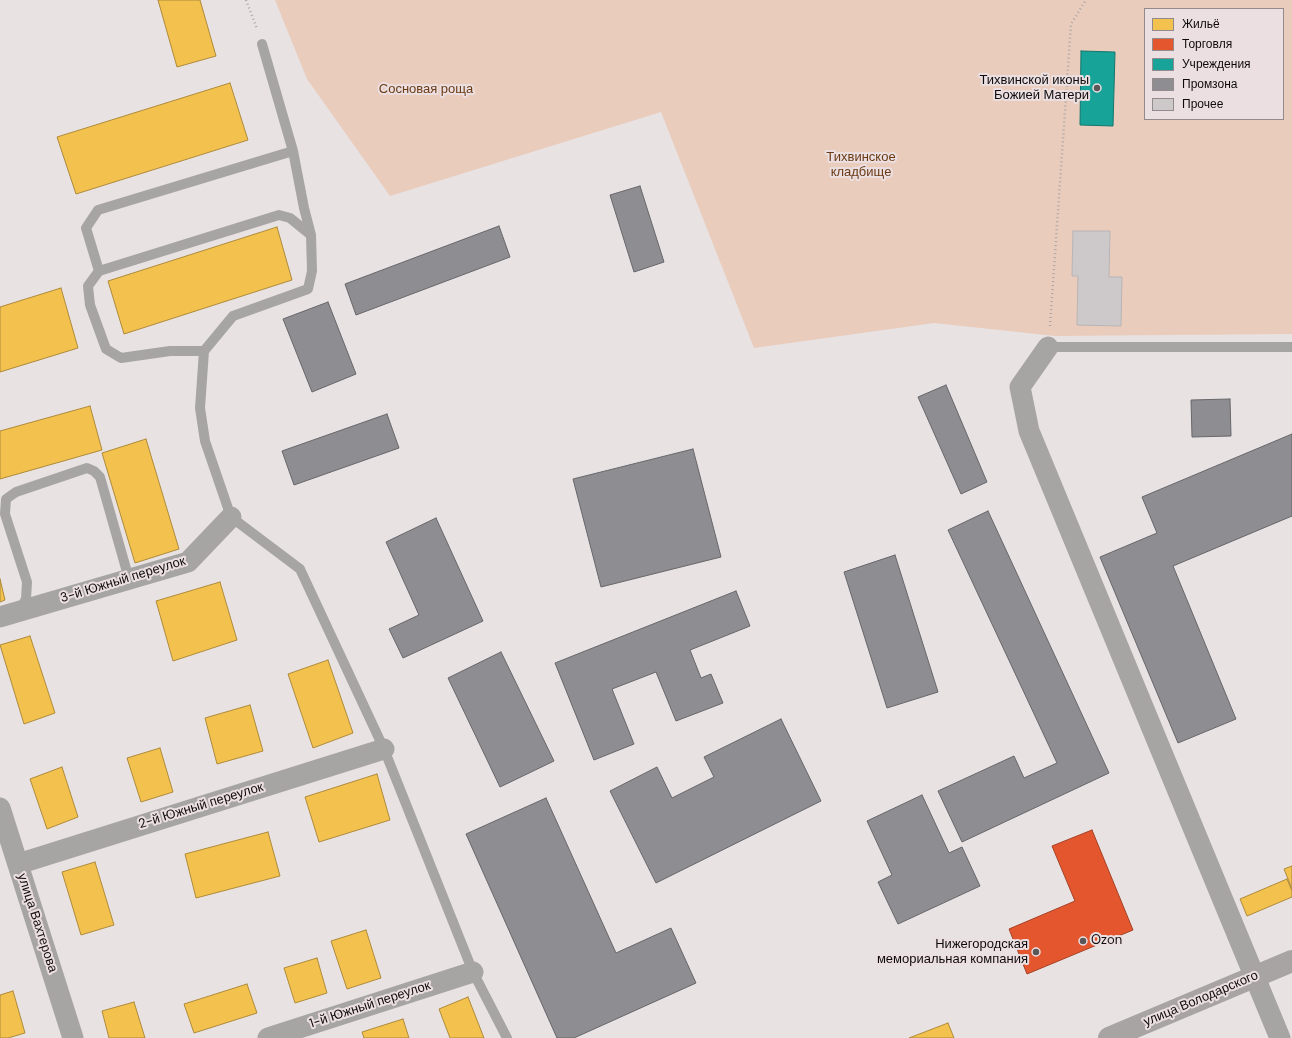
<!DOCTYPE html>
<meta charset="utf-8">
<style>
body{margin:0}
#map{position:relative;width:1292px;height:1038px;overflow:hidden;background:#e8e2e3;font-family:"DM Sans",sans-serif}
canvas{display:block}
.legend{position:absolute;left:1144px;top:8px;width:140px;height:112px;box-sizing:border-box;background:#ebdfe1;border:1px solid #938a8c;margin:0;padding:5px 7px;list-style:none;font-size:12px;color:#0f0b0c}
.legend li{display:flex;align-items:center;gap:8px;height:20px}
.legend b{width:20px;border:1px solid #938a8c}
</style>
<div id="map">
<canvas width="1292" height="1038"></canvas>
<ul class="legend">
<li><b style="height:11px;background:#f2c14e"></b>Жильё</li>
<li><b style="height:11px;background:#e4572e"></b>Торговля</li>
<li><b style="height:11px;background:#17a398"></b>Учреждения</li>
<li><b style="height:11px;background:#8d8d92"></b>Промзона</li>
<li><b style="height:11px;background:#cdc8ca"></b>Прочее</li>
</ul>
</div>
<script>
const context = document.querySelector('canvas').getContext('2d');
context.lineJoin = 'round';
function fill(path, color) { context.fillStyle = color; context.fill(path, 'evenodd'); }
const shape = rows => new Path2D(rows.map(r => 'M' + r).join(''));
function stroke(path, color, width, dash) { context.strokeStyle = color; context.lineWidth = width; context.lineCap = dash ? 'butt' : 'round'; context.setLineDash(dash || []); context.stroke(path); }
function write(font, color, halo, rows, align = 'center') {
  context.font = font + ' "DM Sans",sans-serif'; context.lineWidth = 4; context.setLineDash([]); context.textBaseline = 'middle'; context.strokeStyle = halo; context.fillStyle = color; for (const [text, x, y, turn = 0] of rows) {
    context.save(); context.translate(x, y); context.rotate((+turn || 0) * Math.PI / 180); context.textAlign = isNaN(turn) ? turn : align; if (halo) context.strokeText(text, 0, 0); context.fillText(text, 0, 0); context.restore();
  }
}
const green = shape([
 [275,0,1292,0,1292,334,1055,336,934,323,754,348,661,112,390,196,307,79],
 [1145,9,1283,9,1283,119,1145,119]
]);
const homes = shape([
 [158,0,200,0,216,56,177,67,158,0],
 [230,83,248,140,76,194,57,137,230,83],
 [277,227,292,280,124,334,108,281,277,227],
 [61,288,78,348,0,372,0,307,61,288],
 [90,406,102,450,0,479,0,431,90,406],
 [146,439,179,549,135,563,102,453,146,439],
 [0,579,5,600,0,602,0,579],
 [220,582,237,640,173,661,156,601,220,582],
 [30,636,55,713,24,724,0,645,30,636],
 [328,660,353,733,313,748,288,674,328,660],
 [250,705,263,751,217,764,205,718,250,705],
 [160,748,173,792,141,802,127,758,160,748],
 [62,767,78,817,47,829,30,779,62,767],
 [377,774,390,820,319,842,305,797,377,774],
 [268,832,280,876,196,898,185,854,268,832],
 [95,862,114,925,81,935,62,872,95,862],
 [1292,866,1292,889,1284,869,1292,866],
 [1287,879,1292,891,1292,897,1247,916,1240,899,1287,879],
 [366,930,381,978,347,989,331,941,366,930],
 [317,958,327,993,295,1003,284,968,317,958],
 [247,984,257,1013,194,1033,184,1004,247,984],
 [13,991,25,1033,8,1038,0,1038,0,995,13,991],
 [468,997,484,1038,450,1038,439,1009,468,997],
 [134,1002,145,1038,109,1038,102,1011,134,1002],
 [403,1019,409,1038,364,1038,362,1032,403,1019],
 [948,1023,954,1038,909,1038,948,1023]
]);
const shops = shape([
 [1092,830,1133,930,1027,974,1009,929,1075,901,1052,846,1092,830]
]);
const public = shape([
 [1081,51,1115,52,1113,126,1080,125,1081,51]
]);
const industry = shape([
 [640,186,664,262,634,272,610,195,640,186],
 [499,226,510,257,356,315,345,284,499,226],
 [328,302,356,374,312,392,283,319,328,302],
 [946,385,987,482,961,494,918,397,946,385],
 [1230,399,1231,436,1192,437,1191,400,1230,399],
 [387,414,399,448,294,485,282,451,387,414],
 [1292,434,1292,516,1173,566,1236,719,1178,743,1100,557,1157,533,1142,497,1292,434],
 [693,449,721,557,601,587,573,479,693,449],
 [988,511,1109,773,962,842,938,791,1014,756,1024,778,1057,763,948,530,988,511],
 [436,518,483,621,403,658,389,629,419,615,386,542,436,518],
 [895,555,938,692,887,708,844,572,895,555],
 [736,591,750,626,690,650,701,678,711,674,723,703,676,721,656,672,612,689,634,744,594,760,555,663,736,591],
 [501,652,554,761,500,787,448,678,501,652],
 [781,719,821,801,656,883,610,791,657,767,672,798,714,777,704,757,781,719],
 [922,795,949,853,962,847,980,886,898,924,878,882,892,875,867,821,922,795],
 [546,798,616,953,671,928,696,983,574,1038,557,1038,466,834,546,798]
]);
const building = shape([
 [1073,231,1110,231,1109,277,1122,277,1121,326,1077,325,1078,276,1072,276,1073,231]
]);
const path = shape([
 [246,0,257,29],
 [1050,326,1071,24,1086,0]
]);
const lane = shape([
 [262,44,293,151,304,208,311,235,312,271,308,289,233,316,204,351,200,408,205,441,231,517,300,569,384,749,473,972,507,1038],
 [99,271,86,228,98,210,293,151],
 [1048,347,1292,347],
 [204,351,170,351,121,358,106,349,90,305,88,286,99,271,279,215,290,218,311,235],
 [20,610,26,599,27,582,5,514,6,499,16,492,87,468,94,471,100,477,129,579]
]);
const street = shape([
 [1048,347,1020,387,1029,431,1280,1038],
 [0,617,188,562,231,517],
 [0,808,73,1038],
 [18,864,384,749],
 [268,1038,473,972]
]);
const secondary = shape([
 [1109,1038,1292,961]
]);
const markers = [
 [1097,88,4,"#5b5657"],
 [1083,941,4,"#5b5657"],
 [1036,952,4,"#5b5657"]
];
const poiNames = [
 ["Тихвинской иконы",1089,81],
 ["Божией Матери",1089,96],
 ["Ozon",1091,941,"left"],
 ["Нижегородская",1028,945],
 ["мемориальная компания",1028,960]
];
const parkNames = [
 ["Сосновая роща",426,90],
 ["Тихвинское",861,158],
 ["кладбище",861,173]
];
const streetNames = [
 ["3-й Южный переулок",123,580,-17],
 ["2-й Южный переулок",201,806,-17],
 ["улица Вахтерова",37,923,72],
 ["улица Володарского",1201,999,-23],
 ["1-й Южный переулок",370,1005,-18]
];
fill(green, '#e9ccbb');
fill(homes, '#f2c14e');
stroke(homes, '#ae8a3a', 1);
fill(shops, '#e4572e');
stroke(shops, '#a44024', 1);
fill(public, '#17a398');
stroke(public, '#15756e', 1);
fill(industry, '#8d8d92');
stroke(industry, '#67666a', 1);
fill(building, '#cdc8ca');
stroke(building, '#b9b5b6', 1);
stroke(path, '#aba6a7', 2.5, [1, 3]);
stroke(lane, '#a7a5a4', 10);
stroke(street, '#a7a5a4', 21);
stroke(secondary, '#a7a4a3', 22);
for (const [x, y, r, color] of markers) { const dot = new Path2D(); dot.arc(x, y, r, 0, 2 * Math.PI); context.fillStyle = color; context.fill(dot); stroke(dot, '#ebdfe1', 1.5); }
write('13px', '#0f0b0c', '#ebdfe1', poiNames, 'right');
write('13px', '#6b3b14', '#ebdfe1', parkNames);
write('13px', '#0f0b0c', '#ebdfe1', streetNames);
</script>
